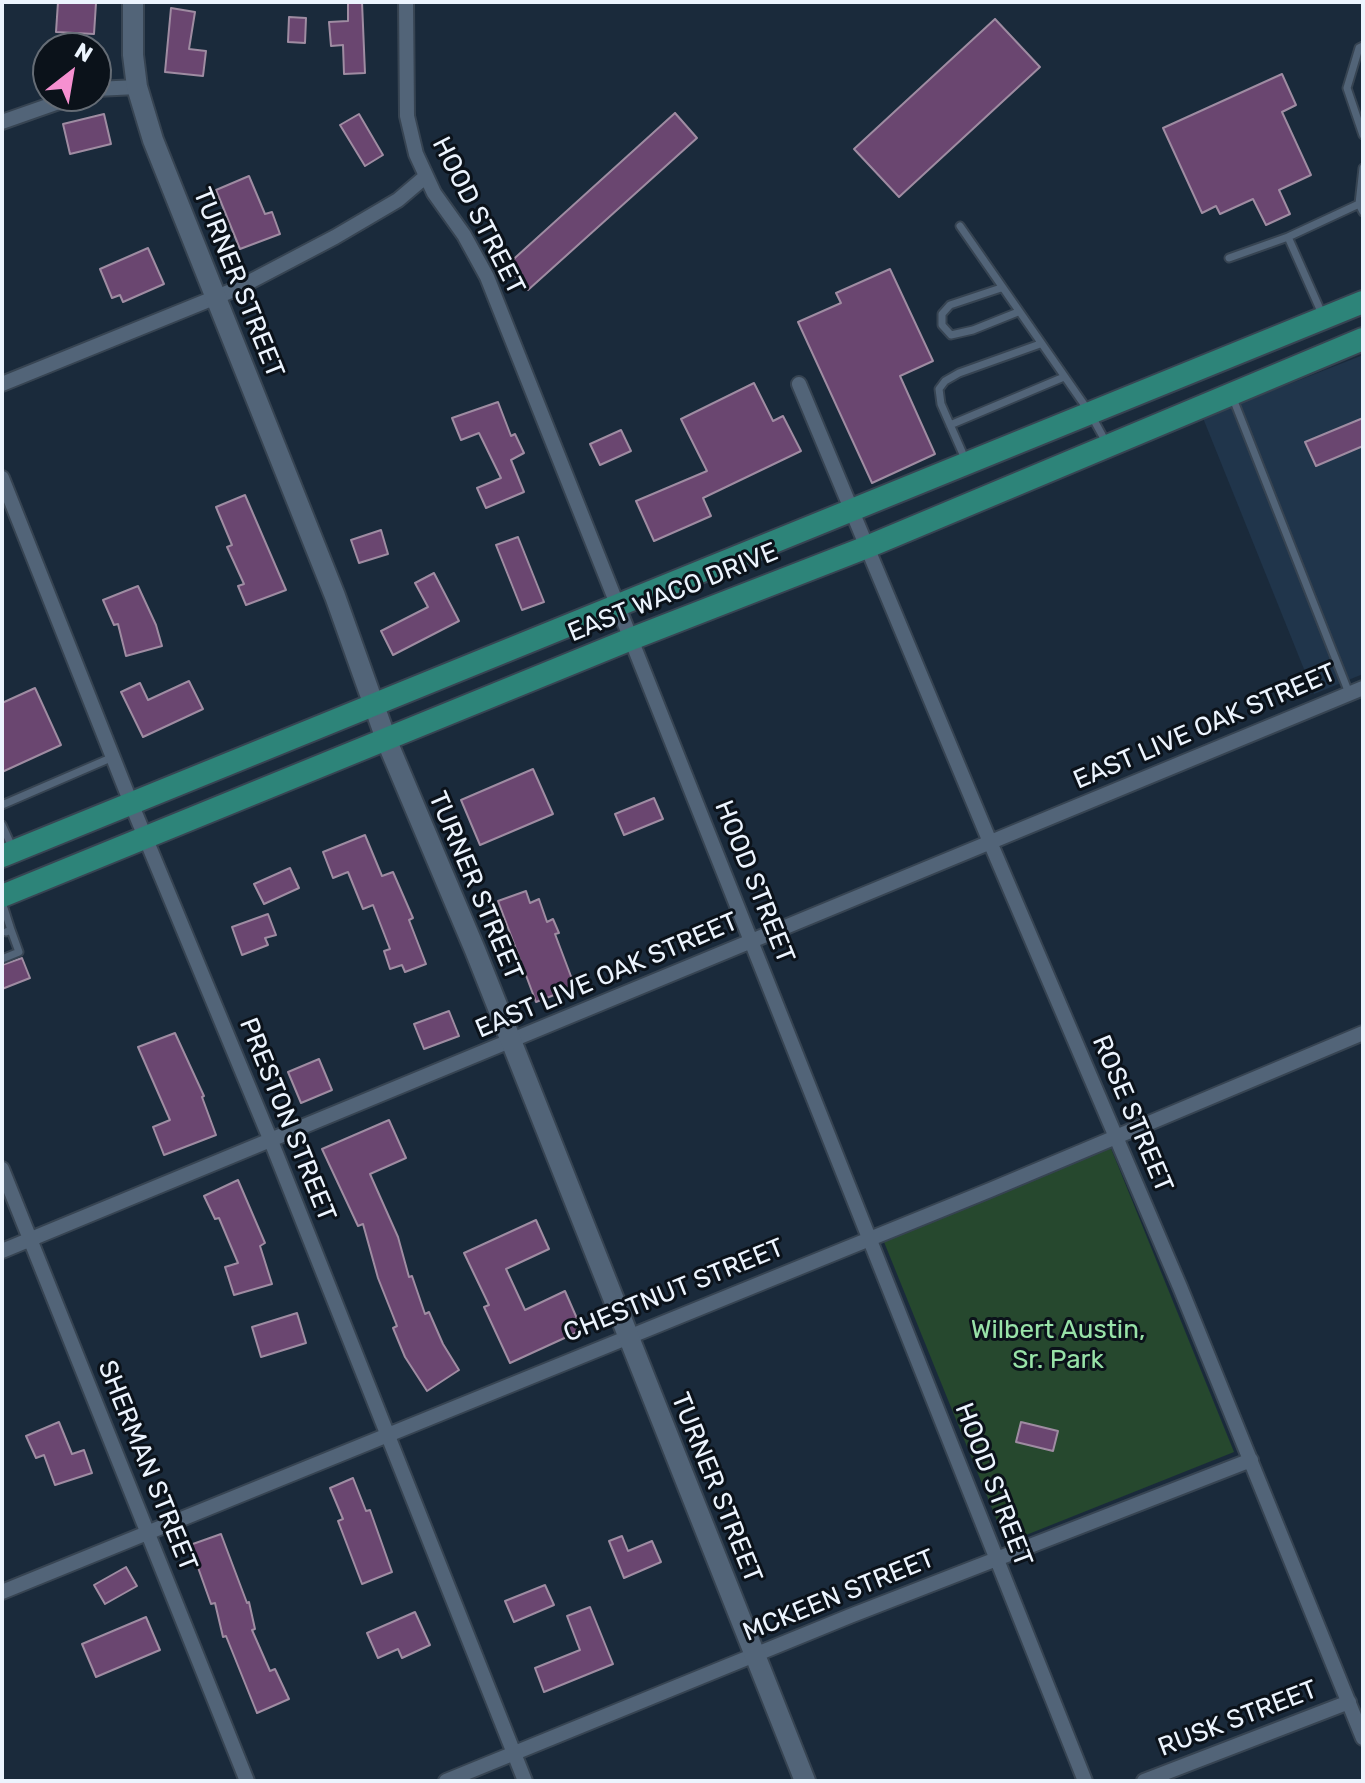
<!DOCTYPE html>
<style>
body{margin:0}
#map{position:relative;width:1365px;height:1783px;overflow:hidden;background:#1a2a3b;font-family:Rubik,sans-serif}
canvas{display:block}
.frame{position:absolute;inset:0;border:4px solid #ecf4fe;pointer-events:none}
.north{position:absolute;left:32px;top:32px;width:80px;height:80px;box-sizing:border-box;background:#0b121a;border:2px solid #656c75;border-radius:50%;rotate:31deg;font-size:22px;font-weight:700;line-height:32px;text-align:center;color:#ecf4fe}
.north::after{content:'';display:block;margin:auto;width:28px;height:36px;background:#f690d0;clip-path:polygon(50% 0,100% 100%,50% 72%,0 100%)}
</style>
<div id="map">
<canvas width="1365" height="1783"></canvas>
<div class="frame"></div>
<div class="north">N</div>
</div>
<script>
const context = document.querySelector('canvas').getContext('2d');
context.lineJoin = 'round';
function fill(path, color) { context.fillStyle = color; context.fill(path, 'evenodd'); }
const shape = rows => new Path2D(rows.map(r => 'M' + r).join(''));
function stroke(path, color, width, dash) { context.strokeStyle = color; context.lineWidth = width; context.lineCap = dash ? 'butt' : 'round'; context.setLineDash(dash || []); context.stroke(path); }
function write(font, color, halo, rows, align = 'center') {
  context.font = font + ' Rubik,sans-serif'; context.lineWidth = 6; context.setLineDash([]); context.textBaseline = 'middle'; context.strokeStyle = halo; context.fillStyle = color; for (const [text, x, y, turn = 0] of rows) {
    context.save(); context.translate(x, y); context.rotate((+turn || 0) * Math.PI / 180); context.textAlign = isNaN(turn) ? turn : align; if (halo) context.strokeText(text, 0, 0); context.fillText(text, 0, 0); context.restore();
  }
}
const built = shape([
 [1363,355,1363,674,1314,694,1203,418]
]);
const green = shape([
 [1110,1146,1234,1452,1006,1543,882,1237]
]);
const building = shape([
 [58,2,96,3,94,34,56,32,58,2],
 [348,2,362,2,365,73,344,74,343,45,331,46,329,22,348,21,348,2],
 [171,8,195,12,189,49,206,51,203,76,165,72,171,8],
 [289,17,306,18,305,43,288,42,289,17],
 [995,19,1040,67,899,197,854,149,995,19],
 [1282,74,1296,105,1282,112,1311,175,1279,190,1290,214,1266,225,1253,199,1220,214,1216,206,1202,213,1163,128,1282,74],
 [675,113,697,138,528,290,506,266,675,113],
 [104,114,111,144,70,154,63,124,104,114],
 [359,114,383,155,365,166,340,125,359,114],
 [249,176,265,214,272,212,280,234,240,249,216,190,249,176],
 [148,248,164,284,123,302,120,295,112,298,100,269,148,248],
 [890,269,933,361,900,376,935,454,872,483,798,322,841,303,836,293,890,269],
 [754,383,773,421,783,416,801,451,703,498,711,516,654,541,636,501,707,471,681,419,754,383],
 [498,402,511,436,515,434,524,453,511,460,524,492,486,508,477,488,501,478,479,433,461,440,452,418,498,402],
 [1363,418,1363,446,1316,466,1305,442,1363,418],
 [621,430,631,451,600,465,590,444,621,430],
 [245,495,286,590,246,605,238,586,244,584,227,547,232,545,216,507,245,495],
 [381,530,388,554,359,563,351,540,381,530],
 [518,537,544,602,522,610,496,545,518,537],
 [434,573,459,621,393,655,381,631,428,607,415,583,434,573],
 [138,586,156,625,162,646,126,656,118,624,114,625,103,600,138,586],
 [189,681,203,709,143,737,121,692,140,683,148,700,189,681],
 [35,688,61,745,2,772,2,703,35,688],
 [533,769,553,814,480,845,461,800,533,769],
 [654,798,663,819,624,835,615,814,654,798],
 [365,835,382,876,393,872,413,918,409,920,426,964,405,972,402,965,390,969,384,951,390,949,373,905,363,909,348,872,333,878,323,852,365,835],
 [290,868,299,888,264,904,254,884,290,868],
 [526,891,530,903,539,899,547,922,553,919,559,933,555,934,575,987,536,1002,498,901,526,891],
 [268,914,276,935,265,938,268,945,242,955,232,927,268,914],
 [22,958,30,978,2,989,2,965,22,958],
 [449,1011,459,1036,424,1049,414,1024,449,1011],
 [175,1033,204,1096,202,1097,216,1135,164,1155,153,1127,170,1120,138,1047,175,1033],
 [319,1059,332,1090,301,1103,288,1072,319,1059],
 [389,1120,406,1158,370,1174,398,1237,409,1277,412,1276,425,1314,429,1312,443,1344,459,1370,427,1391,405,1357,393,1328,397,1326,378,1278,363,1224,358,1226,322,1149,389,1120],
 [238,1180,265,1243,260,1246,272,1284,234,1295,225,1267,238,1263,219,1218,215,1219,204,1196,238,1180],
 [536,1220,549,1249,506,1269,525,1310,565,1291,582,1330,510,1363,484,1307,489,1305,464,1253,536,1220],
 [297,1313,306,1343,261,1357,252,1327,297,1313],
 [59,1422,72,1454,84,1450,92,1473,55,1485,44,1455,36,1458,26,1436,59,1422],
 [1021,1422,1058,1431,1053,1451,1016,1442,1021,1422],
 [353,1478,366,1511,370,1510,392,1572,362,1584,338,1521,343,1519,330,1488,353,1478],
 [221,1534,247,1603,249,1602,255,1629,252,1630,270,1671,275,1669,289,1699,257,1713,226,1636,223,1637,215,1603,211,1604,190,1545,221,1534],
 [622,1536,628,1551,652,1541,661,1562,624,1578,609,1541,622,1536],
 [126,1567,137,1586,105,1604,94,1585,126,1567],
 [545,1585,554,1605,514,1622,505,1601,545,1585],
 [590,1607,613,1664,544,1692,535,1668,580,1650,567,1616,590,1607],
 [415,1612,430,1645,402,1658,398,1649,378,1658,367,1633,415,1612],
 [146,1617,160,1650,96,1677,82,1644,146,1617]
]);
const lane = shape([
 [1363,46,1359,48,1347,88,1363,135],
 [1359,204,1363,168],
 [960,226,1090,413,1107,444],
 [1229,258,1288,237],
 [1001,288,950,305,942,314,942,325,951,335,973,330,1018,312],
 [1323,316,1288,237,1359,204,1363,212],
 [1232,396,1349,693],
 [950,425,1064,377],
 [966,461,941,404,939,389,945,381,959,373,1040,344],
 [2,805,113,757],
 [2,825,13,849],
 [2,902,11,930,6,932],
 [2,959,19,952,11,930]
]);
const street = shape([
 [406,2,407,116,416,154,434,193,464,235,487,277,1085,1781],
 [96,89,137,87],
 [2,122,76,96],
 [2,384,236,289,335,237,398,200,425,177],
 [799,384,990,842,1180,1287,1363,1738],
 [2,478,131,803,271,1141,525,1781],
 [2,1169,247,1781],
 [2,1251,1363,688],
 [2,1592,990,1190,1363,1033],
 [446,1781,850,1616,1251,1460],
 [1144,1781,1349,1702]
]);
const secondary = shape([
 [133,2,133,55,137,87,153,140,335,596,386,739,475,950,805,1781]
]);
const primary = shape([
 [2,856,1363,302],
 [2,896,631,639,867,547,1363,339]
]);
const streetNames = [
 ["HOOD STREET",478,216,63],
 ["TURNER STREET",238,283,68],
 ["EAST WACO DRIVE",673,593,-22],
 ["EAST LIVE OAK STREET",1205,727,-23],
 ["HOOD STREET",754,882,68],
 ["TURNER STREET",475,886,67],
 ["EAST LIVE OAK STREET",607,976,-23],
 ["ROSE STREET",1132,1114,67],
 ["PRESTON STREET",287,1120,68],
 ["CHESTNUT STREET",674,1291,-22],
 ["SHERMAN STREET",147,1466,68],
 ["HOOD STREET",993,1485,69],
 ["TURNER STREET",716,1488,68],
 ["MCKEEN STREET",839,1596,-22],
 ["RUSK STREET",1238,1719,-21]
];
const parkNames = [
 ["Wilbert Austin,",1058,1330],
 ["Sr. Park",1058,1360]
];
fill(built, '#20354b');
fill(green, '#26482e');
fill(building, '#6a4670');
stroke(building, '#9f8ca2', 2);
stroke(lane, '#374452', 11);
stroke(street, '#374452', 18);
stroke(secondary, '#374452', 24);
stroke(primary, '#374452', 26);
stroke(lane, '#526478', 7);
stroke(street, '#526478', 14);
stroke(secondary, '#526478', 20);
stroke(primary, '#2d8479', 22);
write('26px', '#ecf4fe', '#0b121a', streetNames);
write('26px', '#98e3a8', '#0b121a', parkNames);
</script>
